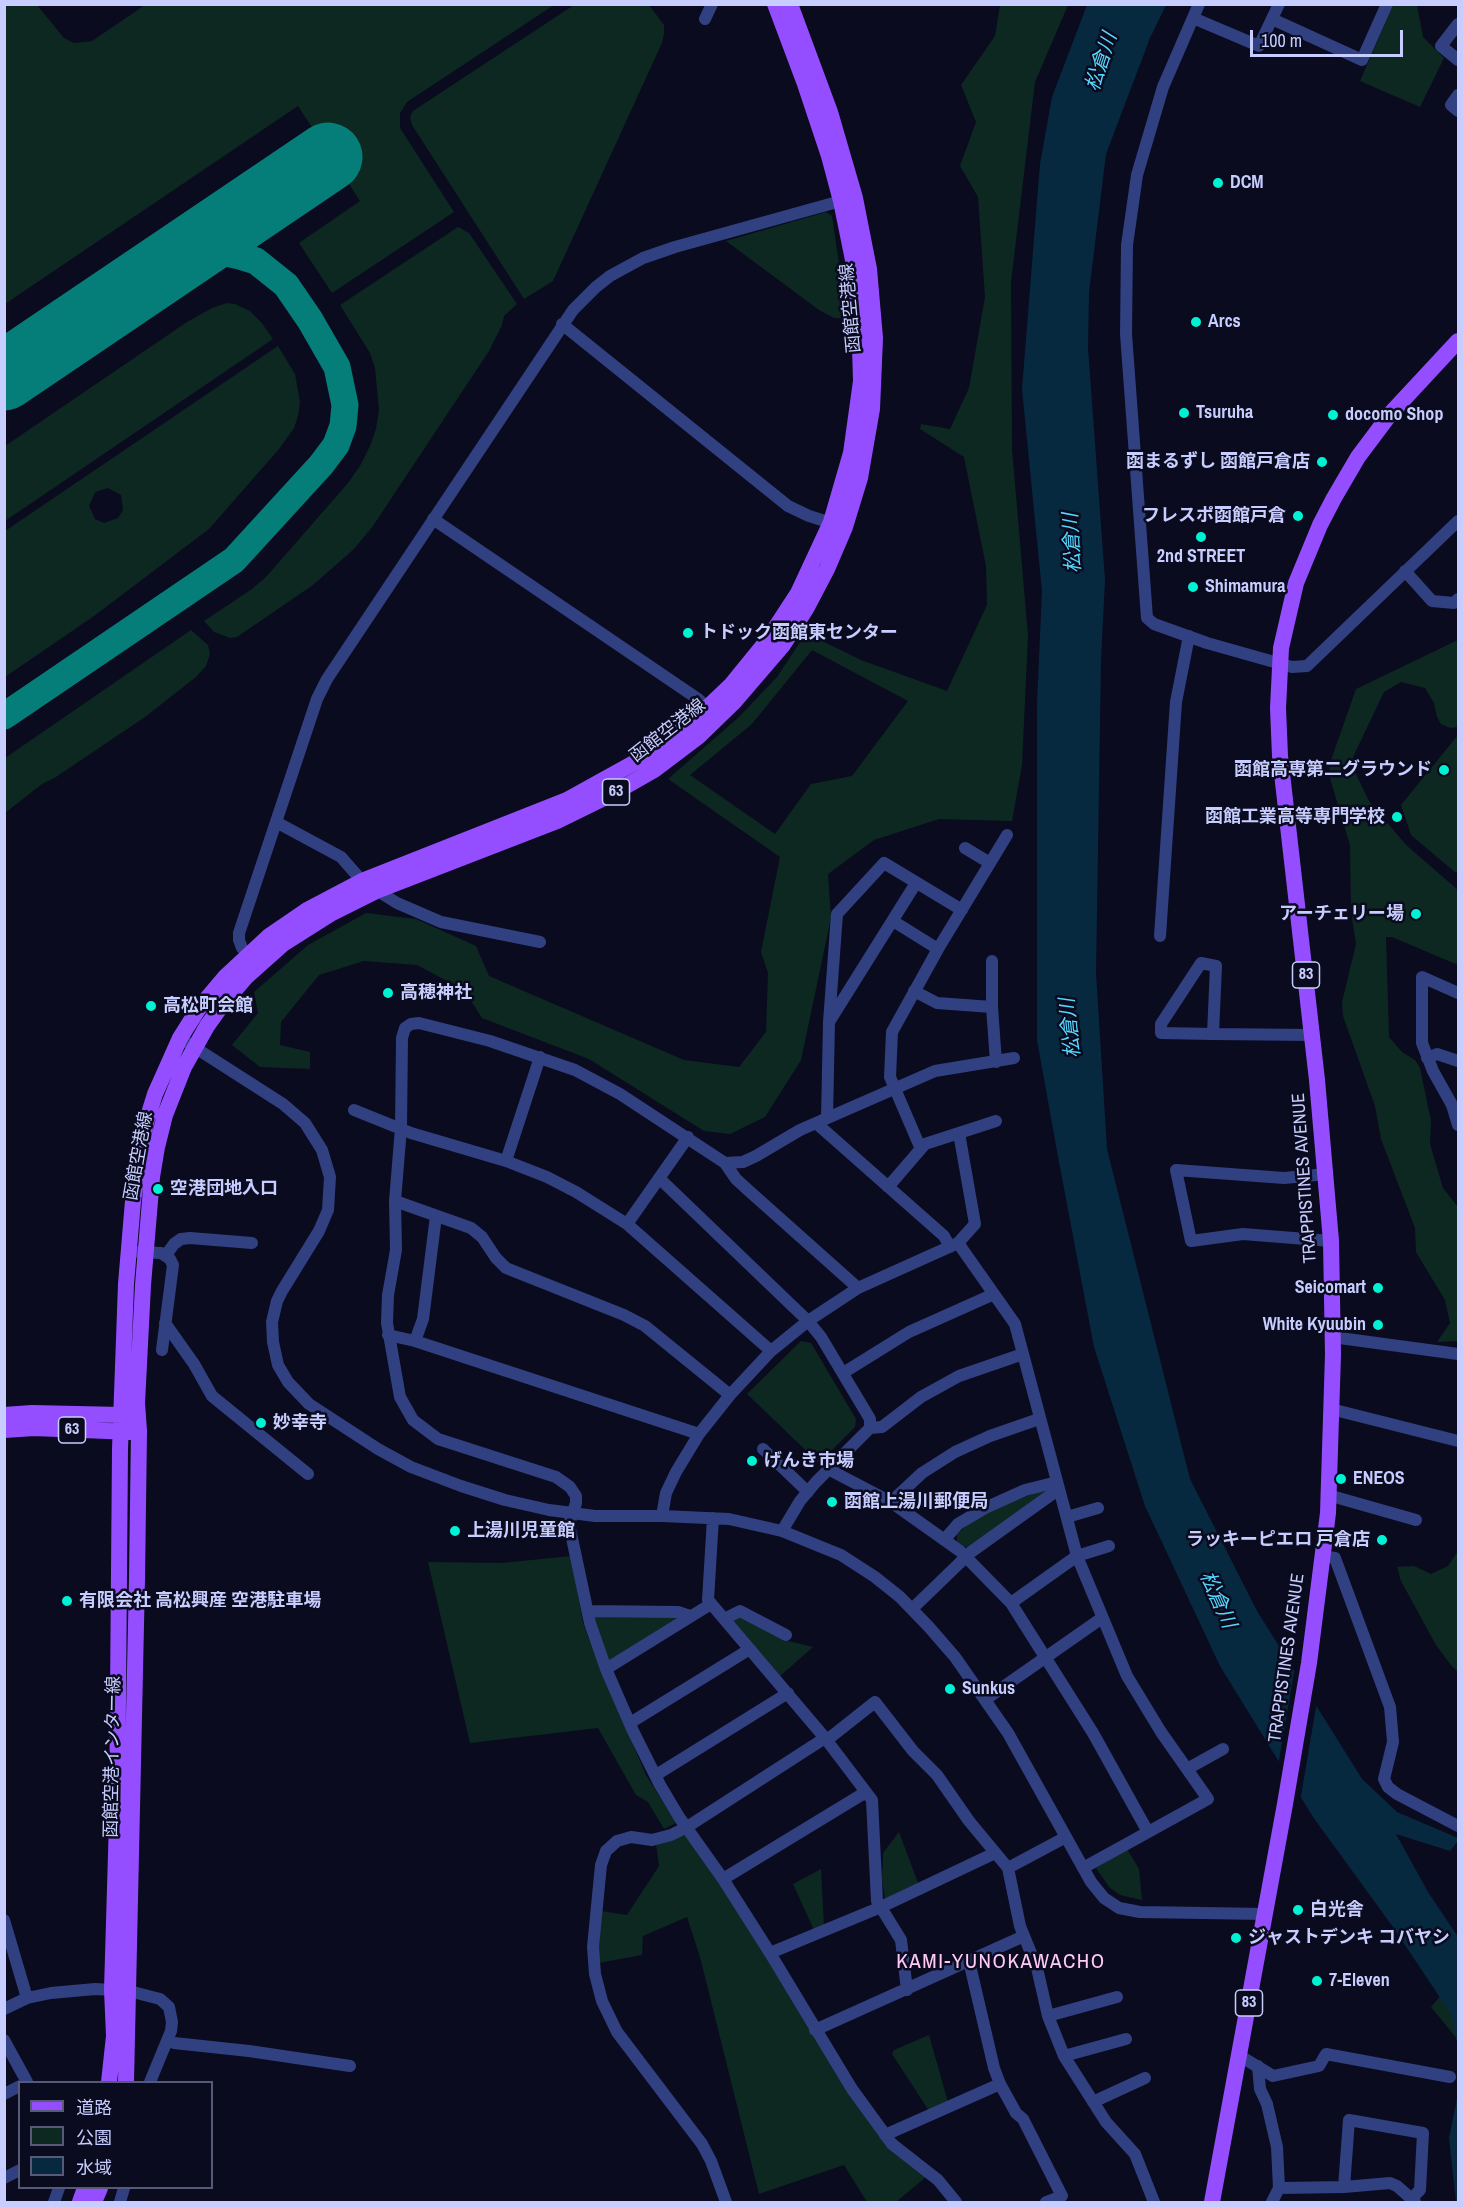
<!DOCTYPE html>
<meta charset="utf-8">
<style>
body{margin:0}
#map{position:relative;width:1463px;height:2207px;overflow:hidden;background:#0a0b1e;font-family:"Archivo Narrow","Noto Sans JP",sans-serif}
canvas{display:block}
.frame{position:absolute;inset:0;border:6px solid #c7cdff;pointer-events:none}
.legend{position:absolute;left:18px;top:2081px;width:195px;height:108px;box-sizing:border-box;background:#0a0b1e;border:2px solid #565978;margin:0;padding:8px 10px;list-style:none;font-size:18px;color:#c7cdff}
.legend li{display:flex;align-items:center;gap:12px;height:30px}
.legend b{width:30px;border:2px solid #565978}
.scale{position:absolute;left:1250px;top:30px;width:153px;height:27px;box-sizing:border-box;border:3px solid #c7cdff;border-top:0;padding-left:8px;font-size:18px;line-height:21px;white-space:nowrap;color:#c7cdff;-webkit-text-stroke:4px #0a0b1e;paint-order:stroke}
</style>
<div id="map">
<canvas width="1463" height="2207"></canvas>
<div class="frame"></div>
<ul class="legend">
<li><b style="height:8px;background:#954eff"></b>道路</li>
<li><b style="height:16px;background:#0d2821"></b>公園</li>
<li><b style="height:16px;background:#072940"></b>水域</li>
</ul>
<div class="scale">100 m</div>
</div>
<script>
const context = document.querySelector('canvas').getContext('2d');
context.lineJoin = 'round';
function fill(path, color) { context.fillStyle = color; context.fill(path, 'evenodd'); }
const shape = rows => new Path2D(rows.map(r => 'M' + r).join(''));
function stroke(path, color, width, dash) { context.strokeStyle = color; context.lineWidth = width; context.lineCap = dash ? 'butt' : 'round'; context.setLineDash(dash || []); context.stroke(path); }
function write(font, color, halo, rows, align = 'center') {
  context.font = font + ' "Archivo Narrow","Noto Sans JP",sans-serif'; context.lineWidth = 5; context.setLineDash([]); context.textBaseline = 'middle'; context.strokeStyle = halo; context.fillStyle = color; for (const [text, x, y, turn = 0] of rows) {
    context.save(); context.translate(x, y); context.rotate((+turn || 0) * Math.PI / 180); context.textAlign = isNaN(turn) ? turn : align; if (halo) context.strokeText(text, 0, 0); context.fillText(text, 0, 0); context.restore();
  }
}
const green = shape([
 [5,4,37,5,64,38,74,43,92,41,145,5,554,5,407,102,400,113,400,128,454,212,332,293,299,243,360,201,298,106,5,304],
 [574,5,649,5,664,25,664,34,662,43,553,281,524,299,412,125,410,117,413,111,419,107],
 [1000,5,1068,5,1035,82,1011,282,1012,449,1028,636,1022,765,1012,821,939,819,874,840,828,874,831,918,801,1060,765,1117,730,1134,704,1131,589,1059,482,1018,464,990,417,965,364,961,319,975,281,1022,280,1045,310,1052,310,1069,260,1067,232,1045,258,1013,254,992,308,945,366,913,416,919,476,946,489,976,684,1060,739,1067,766,1032,768,973,761,952,780,857,668,779,739,717,777,677,806,633,861,660,947,691,987,605,986,566,964,457,920,429,921,424,950,429,969,388,985,297,978,197,960,166,976,122,961,85,995,36],
 [812,650,908,701,852,776,811,784,775,834,690,775,752,724],
 [1393,5,1417,5,1423,37,1444,58,1420,107,1360,81],
 [826,212,832,216,847,318,834,318,819,310,726,241],
 [458,227,469,233,517,304,504,316,502,325,489,351,373,526,354,549,313,585,237,637,230,638,214,632,204,621,252,589,266,577,348,483,360,466,370,446,376,429,379,410,375,368,370,353,340,305],
 [227,303,235,304,250,311,261,322,273,339,5,521,5,446,187,322,212,308],
 [278,346,295,374,300,402,298,416,294,428,279,449,209,529,94,616,5,677,5,531],
 [108,488,121,495,123,510,118,518,104,523,95,519,89,506,95,492],
 [191,630,208,645,210,654,206,666,196,677,145,717,56,777,42,784,5,813,5,758],
 [1458,640,1458,727,1450,728,1441,724,1437,717,1434,703,1425,688,1401,682,1384,692,1353,757,1355,772,1369,801,1406,845,1458,890,1458,965,1392,937,1386,937,1389,1037,1402,1052,1415,1060,1420,1068,1431,1121,1430,1144,1443,1188,1458,1207,1458,1341,1437,1342,1450,1323,1445,1300,1416,1252,1415,1228,1381,1139,1375,1106,1343,1016,1342,1002,1356,944,1351,912,1350,845,1329,775,1330,763,1356,689],
 [1458,735,1458,870,1456,873,1411,835,1401,805],
 [801,1341,811,1343,856,1419,855,1427,819,1463,747,1394],
 [1043,1490,1045,1494,967,1548,957,1541,957,1534,972,1521,999,1507],
 [1458,1551,1458,1672,1450,1664,1436,1645,1401,1581,1397,1567,1414,1566,1431,1574,1448,1566],
 [571,1556,583,1623,600,1668,646,1775,676,1823,664,1829,648,1802,636,1795,598,1728,470,1743,428,1562,502,1563],
 [594,1616,675,1616,677,1619,609,1662],
 [742,1617,784,1640,813,1647,780,1676,732,1619],
 [899,1832,918,1883,885,1899,882,1879,883,1853],
 [681,1835,688,1836,720,1881,847,2090,926,2177,896,2202,867,2202,844,2165,759,2194,700,1957,687,1917,643,1936,642,1955,598,1963,601,1911,627,1915,659,1866,656,1844],
 [1127,1849,1139,1869,1142,1900,1120,1895,1110,1888,1096,1868],
 [821,1869,824,1926,814,1930,793,1884],
 [1458,1975,1458,2040,1431,2007],
 [929,2035,948,2102,929,2111,892,2054,894,2050]
]);
const water = shape([
 [1087,5,1166,5,1150,38,1106,154,1089,292,1088,348,1105,580,1101,659,1096,973,1107,1149,1190,1479,1257,1611,1362,1779,1397,1812,1458,1838,1458,1841,1450,1851,1396,1834,1428,1892,1458,1937,1458,2047,1451,2014,1393,1927,1313,1817,1220,1666,1145,1506,1094,1347,1059,1162,1037,1040,1037,704,1042,591,1022,389,1040,164,1052,97],
 [1458,2094,1458,2202,1456,2202,1449,2138]
]);
const pier = shape([
 [1295,1666,1317,1701,1300,1802,1278,1766]
]);
const taxiway = shape([
 [4,716,234,560,321,465,336,445,343,426,345,405,337,367,310,320,286,285,256,261,240,256,222,252,208,252,178,258]
]);
const runway = shape([
 [4,376,328,157]
]);
const minor = shape([
 [1199,4,1163,87,1137,175,1127,245,1126,334,1147,618,1154,624,1207,643,1292,667,1307,666,1458,521],
 [1193,18,1259,46,1279,4],
 [705,19,712,4],
 [1272,19,1362,60,1387,4],
 [1458,24,1441,46,1458,60],
 [1458,95,1451,105,1458,111],
 [562,324,788,506,809,516,838,525],
 [433,519,698,699,713,713],
 [1405,571,1432,601,1454,603,1458,599],
 [276,822,341,857,362,881,397,903,441,922,540,942],
 [965,848,990,863],
 [893,921,938,949],
 [1160,936,1176,702,1189,636],
 [242,948,239,940,239,933,317,699,327,679,573,310,596,287,610,276,643,258,675,247,848,199],
 [992,961,992,1007,996,1062],
 [914,991,937,1003,992,1007],
 [1458,993,1422,977,1422,1043,1433,1071,1452,1105,1458,1125],
 [829,1022,837,914,884,863,962,910],
 [1213,1034,1216,966,1201,963,1161,1024,1161,1033,1213,1034,1312,1035],
 [180,1038,283,1104,305,1123,322,1150,330,1177,328,1210,319,1231,282,1291,277,1301,272,1322,273,1342,278,1365,288,1382,309,1404,378,1449,411,1467,461,1486,505,1500,549,1510,595,1516,662,1516,729,1519,782,1531,841,1555,875,1577,900,1597,929,1627,955,1657,1008,1733,1091,1882,1104,1898,1119,1908,1140,1912,1266,1914],
 [1427,1058,1437,1054,1458,1061],
 [354,1110,411,1133,506,1161,547,1177,576,1192,627,1224,771,1351],
 [827,1118,829,1022,916,883],
 [816,1123,944,1236,950,1247],
 [920,1147,890,1077,892,1032,938,949,1007,835],
 [506,1161,540,1057],
 [725,1163,736,1179,748,1190,858,1288],
 [1327,1174,1284,1178,1176,1170,1191,1241,1243,1234,1331,1241],
 [659,1178,808,1321,821,1337,870,1419,870,1428,816,1482,800,1501,782,1531],
 [888,1187,925,1144,996,1121],
 [395,1201,471,1228,482,1237,496,1258,506,1268,624,1315,645,1326,730,1395],
 [627,1224,688,1137],
 [958,1243,1015,1324,1077,1556,1127,1676,1161,1732,1208,1799,1083,1868],
 [139,1252,161,1253,170,1259,173,1265,162,1350],
 [166,1255,174,1244,181,1239,190,1238,252,1243],
 [165,1323,194,1364,212,1396,308,1474],
 [388,1335,415,1341,699,1434],
 [1332,1337,1458,1354],
 [415,1341,423,1319,436,1216],
 [843,1373,909,1332,994,1294],
 [1331,1409,1458,1441],
 [870,1428,882,1427,921,1397,959,1376,1023,1354],
 [763,1449,808,1492],
 [828,1469,891,1502,960,1551,1011,1603,1093,1733,1148,1832],
 [1328,1495,1416,1520],
 [891,1502,922,1473,955,1452,990,1436,1039,1419],
 [662,1516,666,1493,676,1472,699,1434,730,1395,771,1351,808,1321,858,1288,958,1243,975,1224,959,1133],
 [1067,1517,1098,1508],
 [713,1518,708,1600,825,1738,872,1800,877,1901,901,1940,907,1990],
 [944,1540,958,1524,985,1508,1025,1490,1057,1482],
 [1321,1556,1335,1558,1390,1707,1393,1742,1384,1779,1388,1787,1397,1794,1458,1826],
 [1011,1603,1077,1556,1109,1546],
 [711,1604,606,1669,633,1731,660,1785,679,1817,723,1879,770,1953,852,2089,892,2144,938,2180,956,2202],
 [912,1609,971,1552,1059,1489],
 [588,1611,678,1612,690,1616],
 [724,1619,740,1611,786,1635],
 [606,1669,590,1623,569,1524,576,1503,576,1496,570,1487,556,1477,438,1439,413,1420,400,1397,387,1323,388,1295,396,1250,395,1201,401,1128,402,1038,405,1028,411,1024,419,1023,490,1041,575,1070,620,1094,725,1163,743,1162,756,1156,800,1130,935,1071,1014,1058],
 [986,1699,1102,1618],
 [630,1723,750,1649],
 [827,1740,875,1702,913,1751,937,1775,969,1821,1008,1868,1020,1926,1037,1968,1048,2016,1064,2056,1106,2122,1135,2154,1154,2202],
 [1187,1769,1223,1749],
 [656,1775,788,1693],
 [1008,1868,1066,1837],
 [723,1879,866,1792],
 [4,1920,27,1998],
 [770,1953,881,1907,995,1853],
 [969,1961,994,2068,1000,2084,1016,2113,1023,2119,1062,2196,1046,2202],
 [4,2009,27,1998,51,1993,95,1989,129,1991,160,1999,169,2007,172,2022,171,2031,150,2082],
 [1048,2016,1117,1997],
 [815,2030,1024,1936],
 [4,2040,27,2082],
 [174,2043,249,2051,350,2066],
 [1064,2056,1126,2039],
 [1240,2056,1273,2076,1319,2066,1326,2054,1450,2077],
 [1258,2066,1260,2089,1267,2104,1277,2147,1279,2188,1272,2202],
 [4,2094,20,2086],
 [1093,2102,1145,2078],
 [885,2135,1000,2084],
 [4,2178,20,2170],
 [1344,2187,1349,2120,1423,2133,1420,2190,1411,2199],
 [1279,2188,1344,2187,1390,2183,1397,2186,1415,2202],
 [54,2202,59,2188],
 [120,2202,124,2188],
 [726,2202,711,2161,702,2144,617,2032,602,2001,595,1974,593,1947,601,1865,606,1851,617,1841,631,1837,652,1840,671,1835,687,1827,825,1738]
]);
const major = shape([
 [4,1415,32,1413,121,1415,131,1417],
 [4,1430,34,1428,132,1432],
 [109,2082,114,2036,112,1990,117,1820,120,1449,126,1284,133,1201,139,1159,146,1123,155,1094,180,1038,199,1008,226,976,269,936,307,910,362,881,567,800,650,754,690,724,731,685,766,642,798,593,831,522,851,453,861,381,859,311,853,260,841,201,829,156,805,84,775,4],
 [126,2082,137,1579,139,1431,137,1403,143,1285,152,1177,157,1147,165,1115,184,1067,207,1026,222,1005,246,977,283,944,332,913,376,891,557,821,612,794,654,770,699,736,734,702,783,645,806,609,827,569,845,527,860,478,872,409,875,338,869,269,855,198,830,112,790,4],
 [80,2202,85,2188],
 [94,2202,100,2188],
 [1212,2202,1285,1804,1309,1663,1328,1513,1333,1354,1331,1241,1317,1080,1280,756,1278,708,1281,648,1296,583,1320,525,1334,498,1358,457,1391,413,1458,341]
]);
const markers = [
 [1218,183,6,"#00f2d4"],
 [1196,322,6,"#00f2d4"],
 [1184,413,6,"#00f2d4"],
 [1333,415,6,"#00f2d4"],
 [1322,462,6,"#00f2d4"],
 [1298,516,6,"#00f2d4"],
 [1201,537,6,"#00f2d4"],
 [1193,587,6,"#00f2d4"],
 [688,633,6,"#00f2d4"],
 [1444,770,6,"#00f2d4"],
 [1397,817,6,"#00f2d4"],
 [1416,914,6,"#00f2d4"],
 [388,993,6,"#00f2d4"],
 [151,1006,6,"#00f2d4"],
 [158,1189,6,"#00f2d4"],
 [1378,1288,6,"#00f2d4"],
 [1378,1325,6,"#00f2d4"],
 [261,1423,6,"#00f2d4"],
 [752,1461,6,"#00f2d4"],
 [1341,1479,6,"#00f2d4"],
 [832,1502,6,"#00f2d4"],
 [455,1531,6,"#00f2d4"],
 [1382,1540,6,"#00f2d4"],
 [67,1601,6,"#00f2d4"],
 [950,1689,6,"#00f2d4"],
 [1298,1910,6,"#00f2d4"],
 [1236,1938,6,"#00f2d4"],
 [1317,1981,6,"#00f2d4"]
];
const shields = [
 [616,792,27],
 [1306,975,27],
 [72,1430,27],
 [1249,2003,27]
];
const shieldNames = [
 ["63",616,792],
 ["83",1306,975],
 ["63",72,1430],
 ["83",1249,2003]
];
const poiNames = [
 ["DCM",1230,183],
 ["Arcs",1208,322],
 ["Tsuruha",1196,413],
 ["docomo Shop",1345,415],
 ["函まるずし 函館戸倉店",1310,462,"right"],
 ["フレスポ函館戸倉",1286,516,"right"],
 ["2nd STREET",1201,557,"center"],
 ["Shimamura",1205,587],
 ["トドック函館東センター",700,633],
 ["函館高専第二グラウンド",1432,770,"right"],
 ["函館工業高等専門学校",1385,817,"right"],
 ["アーチェリー場",1404,914,"right"],
 ["高穂神社",400,993],
 ["高松町会館",163,1006],
 ["空港団地入口",170,1189],
 ["Seicomart",1366,1288,"right"],
 ["White Kyuubin",1366,1325,"right"],
 ["妙幸寺",273,1423],
 ["げんき市場",764,1461],
 ["ENEOS",1353,1479],
 ["函館上湯川郵便局",844,1502],
 ["上湯川児童館",467,1531],
 ["ラッキーピエロ 戸倉店",1370,1540,"right"],
 ["有限会社 高松興産 空港駐車場",79,1601],
 ["Sunkus",962,1689],
 ["白光舎",1310,1910],
 ["ジャストデンキ コバヤシ",1248,1938],
 ["7-Eleven",1329,1981]
];
const streetNames = [
 ["函館空港線",851,308,-95],
 ["函館空港線",668,731,-38],
 ["函館空港線",139,1156,-80],
 ["TRAPPISTINES AVENUE",1305,1178,-94],
 ["TRAPPISTINES AVENUE",1287,1658,-82],
 ["函館空港インター線",113,1757,-89]
];
const waterNames = [
 ["松倉川",1102,62,-72],
 ["松倉川",1073,543,-93],
 ["松倉川",1071,1028,-96],
 ["松倉川",1217,1600,66]
];
const quarterNames = [
 ["KAMI-YUNOKAWACHO",1001,1962]
];
fill(green, '#0d2821');
fill(water, '#072940');
fill(pier, '#0a0b1e');
stroke(taxiway, '#057e79', 27);
stroke(runway, '#057e79', 69);
stroke(minor, '#314081', 12);
stroke(major, '#954eff', 16);
for (const [x, y, r, color] of markers) { const dot = new Path2D(); dot.arc(x, y, r, 0, 2 * Math.PI); context.fillStyle = color; context.fill(dot); stroke(dot, '#0a0b1e', 2); }
for (const [x, y, w] of shields) { const box = new Path2D(); box.roundRect(x - w / 2, y - 13, w, 26, 4.5); context.fillStyle = '#0a0b1e'; context.fill(box); stroke(box, '#c7cdff', 1.5); }
write('bold 16px', '#c7cdff', null, shieldNames);
write('bold 18px', '#c7cdff', '#0a0b1e', poiNames, 'left');
write('18px', '#c7cdff', '#0a0b1e', streetNames);
write('italic 20px', '#55d7ff', '#0a0b1e', waterNames);
context.letterSpacing = '1.5px';
write('21px', '#ffc9f8', '#0a0b1e', quarterNames);
context.letterSpacing = '0px';
</script>
